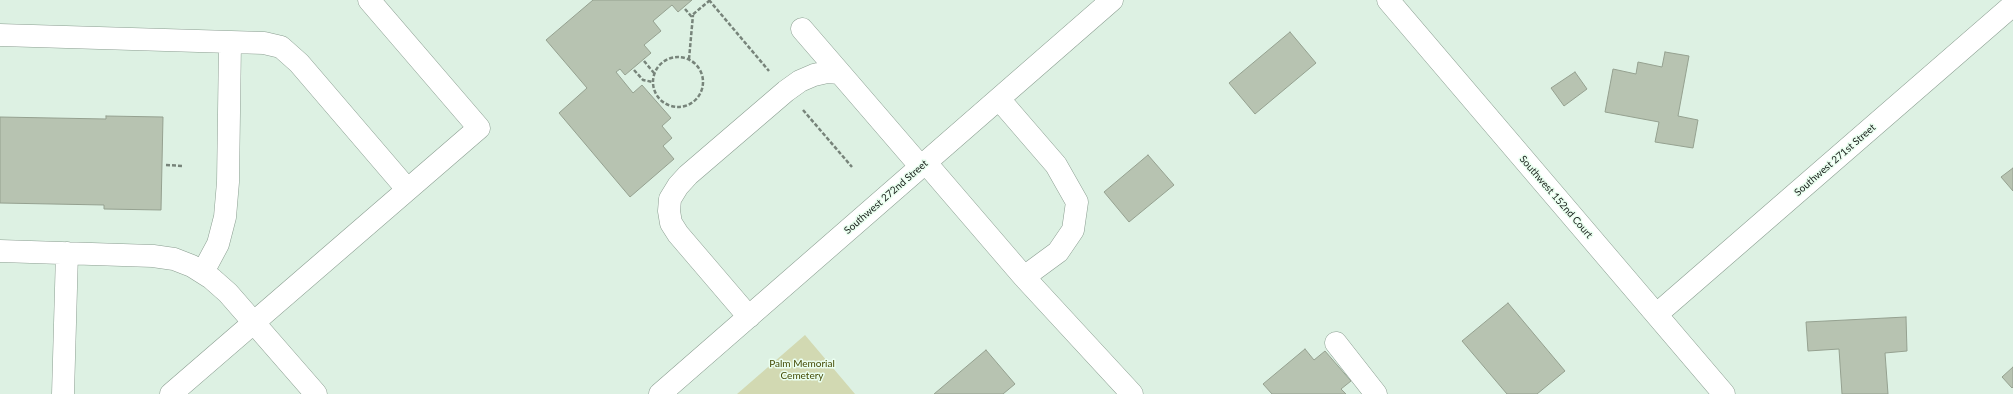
<!DOCTYPE html>
<style>
body{margin:0}
canvas{display:block;background:#ddf1e3}
</style>
<canvas width="2013" height="394"></canvas>
<script>
const context = document.querySelector('canvas').getContext('2d');
context.lineJoin = 'round';
function fill(path, color) { context.fillStyle = color; context.fill(path, 'evenodd'); }
const shape = rows => new Path2D(rows.map(r => 'M' + r).join(''));
function stroke(path, color, width, dash) { context.strokeStyle = color; context.lineWidth = width; context.lineCap = dash ? 'butt' : 'round'; context.setLineDash(dash || []); context.stroke(path); }
function write(font, color, halo, rows, align = 'center') {
  context.font = font + ' Lato,sans-serif'; context.lineWidth = 3; context.setLineDash([]); context.textBaseline = 'middle'; context.strokeStyle = halo; context.fillStyle = color; for (const [text, x, y, turn = 0] of rows) {
    context.save(); context.translate(x, y); context.rotate((+turn || 0) * Math.PI / 180); context.textAlign = isNaN(turn) ? turn : align; if (halo) context.strokeText(text, 0, 0); context.fillText(text, 0, 0); context.restore();
  }
}
const green = shape([
 [805,335,855,394,737,394]
]);
const building = shape([
 [593,0,692,0,678,12,672,5,653,21,661,31,644,45,651,53,625,75,620,69,616,72,633,93,642,85,671,118,662,126,672,138,663,146,674,159,630,197,559,113,587,88,546,40,593,0],
 [1290,32,1316,63,1255,114,1229,83,1290,32],
 [1665,52,1689,56,1678,116,1698,120,1693,148,1655,142,1659,122,1605,112,1613,69,1636,74,1638,62,1662,67,1665,52],
 [1575,72,1587,89,1564,106,1551,88,1575,72],
 [106,116,163,117,161,210,104,209,104,205,0,203,0,117,106,119,106,116],
 [1148,155,1174,185,1129,222,1104,192,1148,155],
 [2013,168,2013,191,2001,177,2013,168],
 [1508,303,1565,371,1537,394,1507,394,1462,341,1508,303],
 [1906,317,1907,351,1885,353,1888,394,1842,394,1839,349,1808,351,1806,322,1906,317],
 [1305,349,1314,360,1325,351,1351,381,1341,389,1346,394,1272,394,1263,384,1305,349],
 [986,350,1015,384,1003,394,934,394,986,350],
 [2013,367,2013,387,2012,388,2002,377,2013,367]
]);
const path = shape([
 [709,0,769,71],
 [685,9,691,16,709,1],
 '653 82a25 25 0 1 1 50 0a25 25 0 1 1-50 0Z',
 [689,59,693,15],
 [644,61,654,73],
 [634,70,643,80,653,82],
 [803,110,852,167],
 [166,165,183,166]
]);
const minor = shape([
 [1388,0,1724,394],
 [802,29,840,73],
 [0,35,264,43,281,47,299,63,407,189],
 [999,99,1056,165,1077,202,1073,230,1058,252,1024,277],
 [926,163,1024,277,1132,394],
 [0,251,153,256,174,259,192,266,211,278,228,293,316,394],
 [203,272,218,244,225,217,228,182,230,43],
 [1657,314,2013,5],
 [749,317,678,234,671,223,669,211,670,199,678,186,688,175,786,91,800,81,814,75,827,72,840,73,921,167],
 [1336,343,1376,394],
 [63,394,67,253],
 [171,394,479,128,369,0],
 [660,394,1112,0]
]);
const streetNames = [
 ["Southwest 271st Street",1835,160,-41],
 ["Southwest 272nd Street",886,197,-41],
 ["Southwest 152nd Court",1556,197,49]
];
const parkNames = [
 ["Palm Memorial",802,364],
 ["Cemetery",802,376]
];
fill(green, '#d2d9b2');
fill(building, '#b7c3b1');
stroke(building, '#95a190', 1);
stroke(minor, '#8b9e91', 23);
stroke(path, '#77847a', 2.5, [4, 2]);
stroke(minor, '#fff', 22);
write('10px', '#161d18', '#eafff0', streetNames);
write('10px', '#444a04', '#eafff0', parkNames);
</script>
